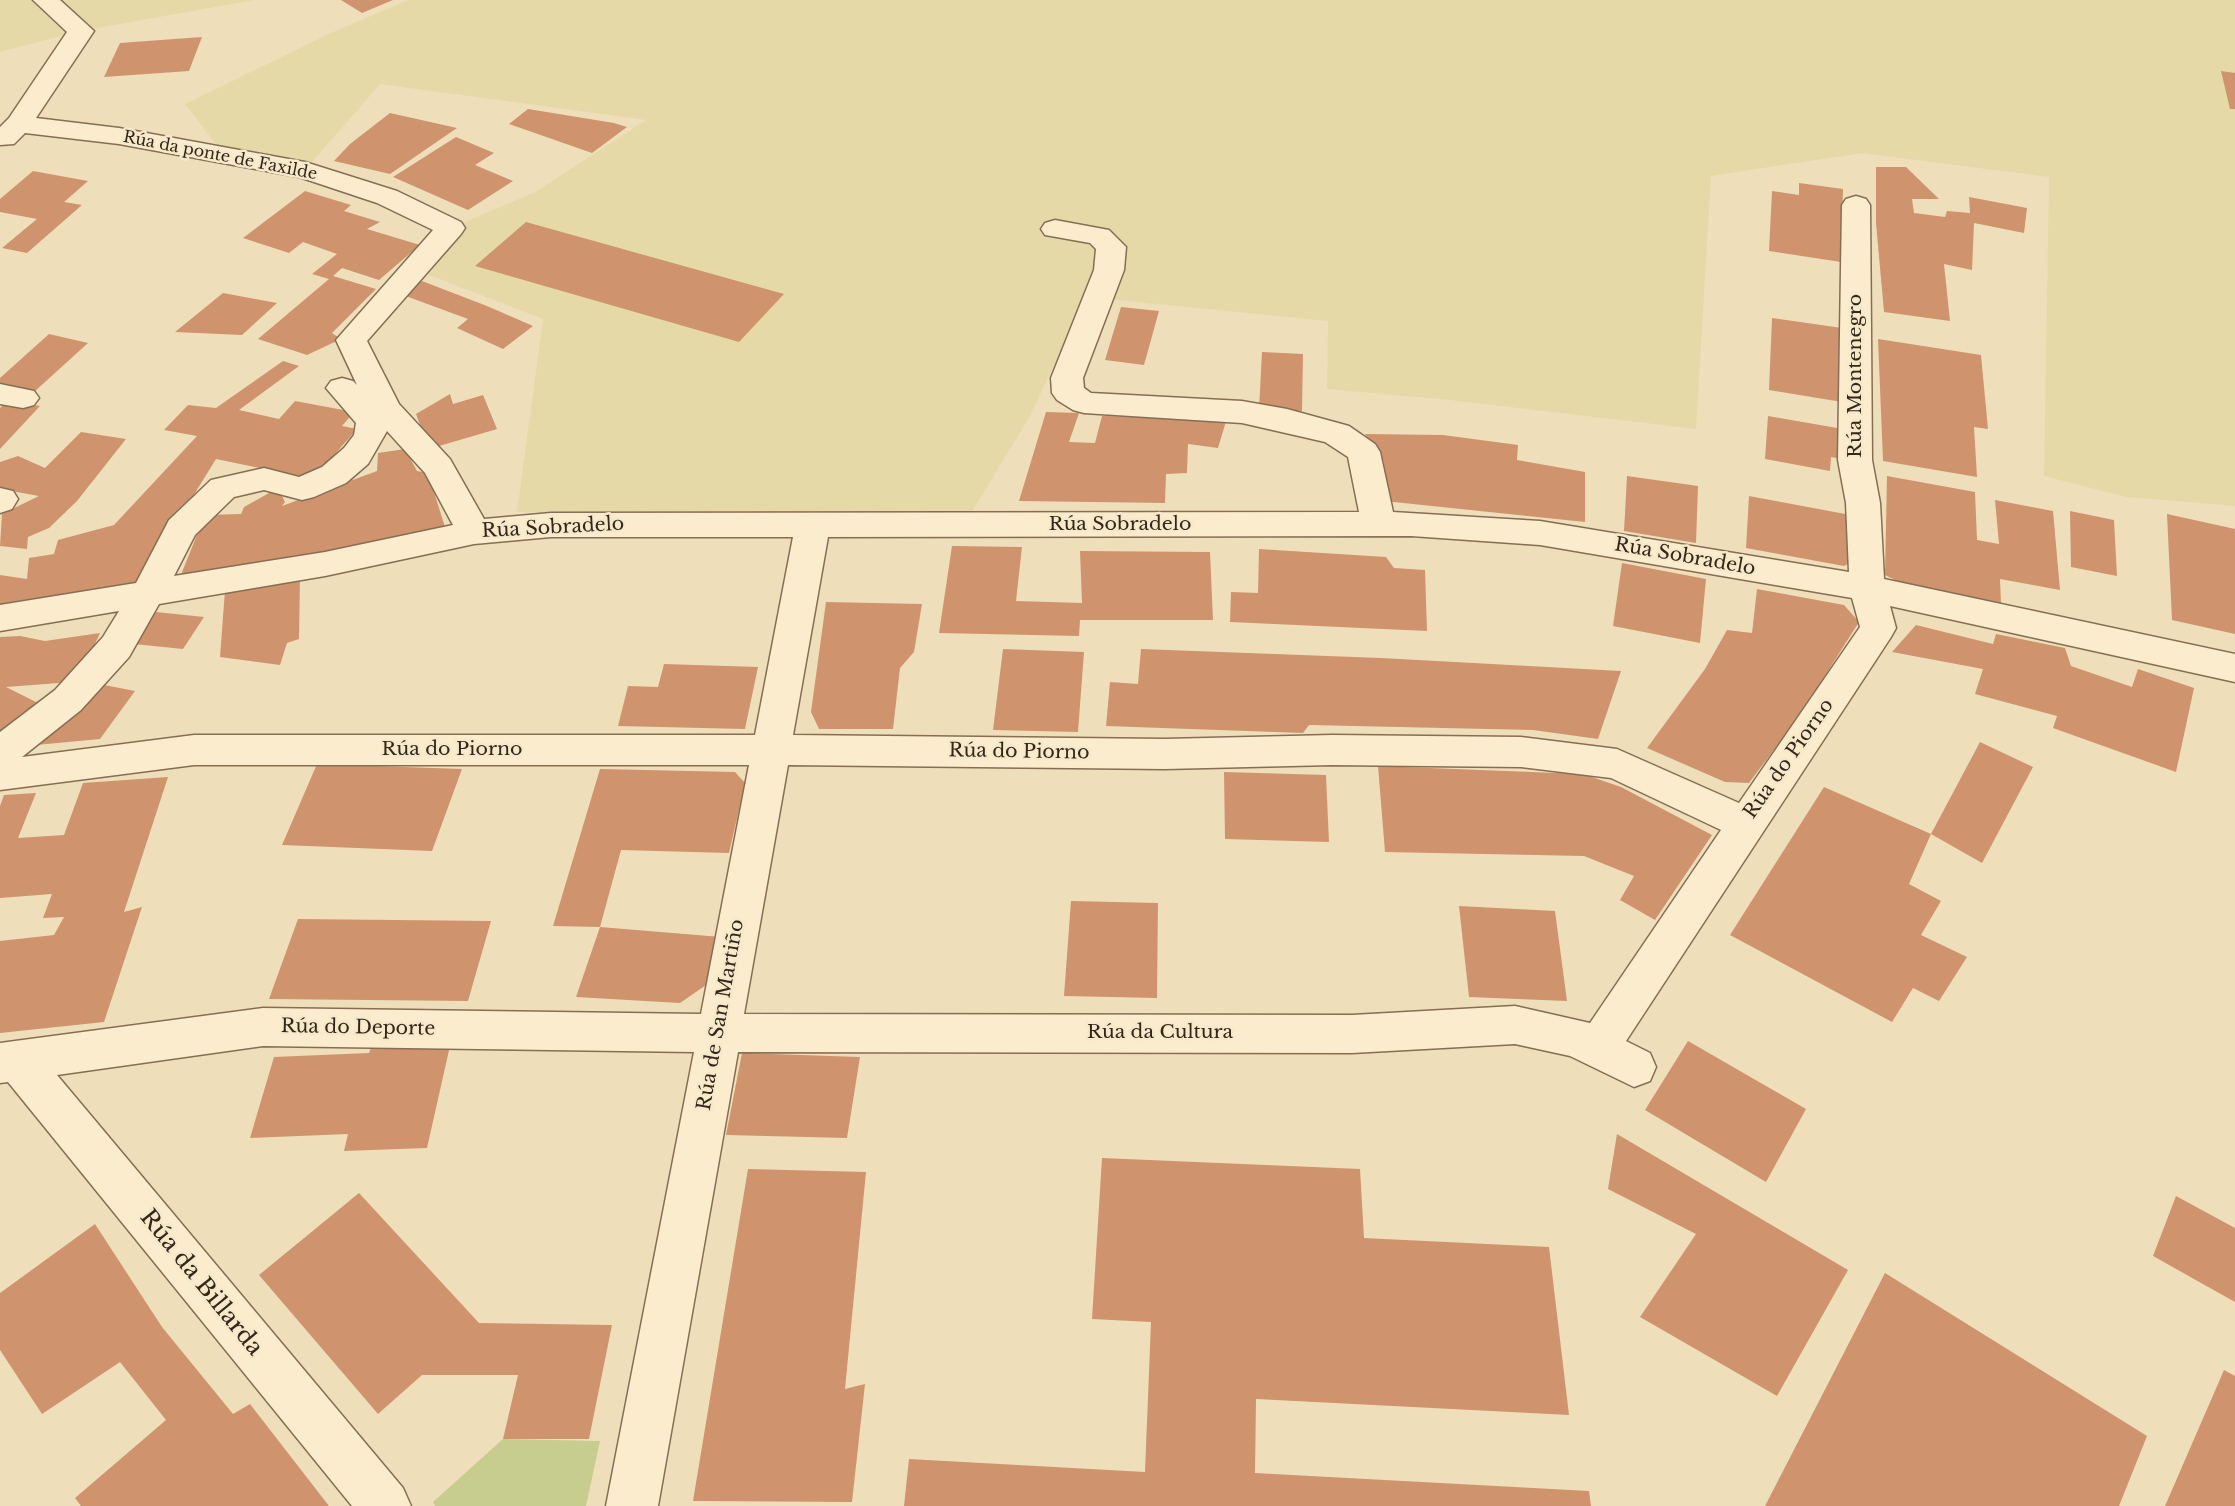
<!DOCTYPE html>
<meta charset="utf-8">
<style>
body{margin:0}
canvas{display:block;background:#efdeba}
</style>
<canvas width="2235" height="1506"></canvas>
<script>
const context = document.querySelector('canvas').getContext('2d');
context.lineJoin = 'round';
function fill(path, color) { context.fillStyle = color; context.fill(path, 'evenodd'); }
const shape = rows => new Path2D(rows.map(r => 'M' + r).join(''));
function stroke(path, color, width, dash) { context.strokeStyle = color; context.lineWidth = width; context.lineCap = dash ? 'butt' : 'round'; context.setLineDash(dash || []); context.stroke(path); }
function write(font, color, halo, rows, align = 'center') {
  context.font = font + ' "Libre Baskerville",serif'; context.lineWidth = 5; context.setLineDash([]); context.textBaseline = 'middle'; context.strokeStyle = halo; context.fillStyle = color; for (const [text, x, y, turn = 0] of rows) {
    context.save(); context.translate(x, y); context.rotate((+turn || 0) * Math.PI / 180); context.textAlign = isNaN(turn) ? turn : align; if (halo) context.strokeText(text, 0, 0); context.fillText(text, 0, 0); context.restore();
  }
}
const farmland = shape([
 [0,0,254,0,81,31,0,52],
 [408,0,2235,0,2235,506,2126,497,2044,476,2049,177,1862,153,1711,176,1696,429,1450,400,1327,389,1328,321,1086,297,1030,416,964,525,517,512,543,319,414,269,451,228,535,192,646,120,380,84,305,170,226,157,185,104,333,32]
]);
const green = shape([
 [503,1439,600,1441,586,1506,435,1506,433,1502]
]);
const building = shape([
 [341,0,393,0,362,13],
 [202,37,189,71,104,77,120,43],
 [2221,71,2235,73,2235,109,2230,109],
 [528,109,614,123,627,127,592,153,509,124],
 [390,113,457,128,390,174,334,161,350,144],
 [456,137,494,153,475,165,513,181,468,210,393,177],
 [1876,167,1906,167,1939,199,1912,199,1914,213,1945,217,1947,211,1970,213,1969,197,2027,208,2024,233,1974,223,1972,270,1944,264,1950,321,1884,312,1876,223],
 [33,171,88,181,64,202,82,205,27,253,2,248,37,219,0,212,0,199],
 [1799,183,1843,189,1841,262,1769,251,1772,191,1799,195],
 [305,191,351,205,344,211,380,222,367,229,420,245,379,280,342,268,333,276,376,289,332,333,341,339,307,355,258,339,329,279,312,274,337,254,303,242,289,253,243,238],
 [526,222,784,294,739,342,475,266],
 [422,281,487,306,533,326,503,349,457,328,468,319,403,295],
 [223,293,277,303,242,335,175,332],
 [1121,307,1159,311,1144,365,1105,360],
 [1772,318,1842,328,1842,402,1769,390],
 [49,334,88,343,34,392,0,385,0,378],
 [1878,339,1981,355,1988,429,1974,427,1977,477,1883,461],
 [1262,352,1303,354,1302,411,1259,409],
 [283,361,299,366,239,410,279,419,295,401,354,412,342,426,357,429,313,479,216,459,140,582,0,611,0,575,27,579,29,558,54,554,58,540,114,525,197,436,164,430,188,405,216,408],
 [450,394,453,404,483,395,497,429,429,449,416,414],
 [7,401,40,406,0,449,0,408],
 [1046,412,1079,413,1069,442,1095,443,1102,416,1227,418,1218,448,1188,444,1187,473,1166,474,1165,503,1019,501],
 [1768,416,1843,429,1843,459,1831,457,1830,471,1765,459],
 [81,432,126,439,77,501,49,528,28,537,27,549,0,546,2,514,39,496,0,489,0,462,18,456,45,468],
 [1365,434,1443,435,1518,445,1517,460,1585,472,1585,522,1384,501,1384,462],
 [405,449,417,471,428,473,445,527,178,582,205,515,241,514,244,507,278,488,285,502,282,506,377,471,378,453],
 [1627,476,1698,486,1696,543,1624,531],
 [1887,476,1975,492,1977,540,1999,544,1995,500,2053,511,2060,590,2000,579,2001,604,1903,584,1885,575],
 [1749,496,1856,516,1854,561,1844,566,1746,548],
 [2070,511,2114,520,2117,576,2071,567],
 [2167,514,2235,529,2235,634,2172,620],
 [952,546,1022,547,1016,601,1082,603,1080,551,1210,552,1213,620,1080,620,1079,636,939,633],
 [1259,549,1386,557,1394,568,1425,570,1427,631,1230,622,1231,592,1258,593],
 [1622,563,1706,579,1700,643,1613,626],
 [300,575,299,639,287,643,280,665,220,657,225,590],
 [1757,589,1844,605,1859,622,1800,715,1749,783,1725,782,1647,748,1705,669,1727,630,1752,633],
 [826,602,922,604,914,652,900,668,893,729,819,729,811,712],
 [156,612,204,617,183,649,134,644],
 [1916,625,1993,644,1996,634,2065,648,2071,666,2132,687,2138,669,2194,688,2176,772,2053,728,2057,716,1975,694,1983,669,1892,652],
 [100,633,85,666,72,682,6,687,36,702,55,692,0,748,0,637,20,636,45,641],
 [1003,649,1084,652,1078,732,993,730],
 [1141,649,1381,658,1621,671,1598,739,1533,730,1309,725,1303,733,1106,726,1110,682,1138,684],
 [664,664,758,667,745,729,618,726,628,686,658,687],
 [94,683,135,691,100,739,36,745],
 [1980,742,2033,767,1982,863,1931,834,1909,884,1941,901,1921,935,1967,957,1939,1001,1913,988,1892,1022,1730,935,1824,787,1931,834],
 [317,764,462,769,432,851,282,845],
 [1378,766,1583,774,1621,787,1712,835,1655,920,1620,900,1634,876,1584,856,1385,852],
 [600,769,735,772,745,783,729,853,621,850,600,927,553,926],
 [1224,772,1326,775,1329,842,1225,839],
 [168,777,124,912,142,907,104,1022,0,1033,0,941,54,935,64,917,43,918,52,894,0,898,0,806,4,795,36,793,18,838,64,835,83,783],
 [1071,901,1158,903,1157,998,1064,996],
 [1459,906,1555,911,1567,1001,1469,997],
 [298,919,491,921,468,1001,269,999],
 [600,927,721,937,709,983,680,1003,576,997],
 [452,1037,427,1148,344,1151,348,1134,250,1138,274,1057,369,1053,374,1040],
 [1688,1041,1806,1109,1766,1182,1645,1110],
 [742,1053,860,1057,847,1138,726,1135],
 [1617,1134,1848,1270,1777,1396,1640,1317,1696,1234,1608,1189],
 [1102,1158,1360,1169,1364,1238,1549,1247,1569,1415,1256,1399,1255,1473,1589,1491,1591,1506,904,1506,909,1459,1145,1472,1151,1322,1092,1319],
 [748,1169,866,1172,845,1389,865,1384,852,1502,693,1501],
 [359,1193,479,1323,612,1325,589,1439,503,1439,518,1375,422,1375,378,1414,259,1275],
 [2176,1196,2235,1228,2235,1302,2153,1256],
 [95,1224,162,1327,233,1414,250,1404,329,1506,81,1506,75,1498,166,1420,120,1362,42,1414,0,1350,0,1293],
 [1885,1273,2147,1436,2119,1506,1765,1506],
 [2224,1370,2235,1376,2235,1506,2165,1506]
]);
const minor = shape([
 [33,0,60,0,94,31,36,118,119,128,305,162,397,191,461,222,465,228,461,234,367,341,399,404,450,459,484,519,551,513,1359,512,1348,457,1325,442,1242,423,1084,413,1073,410,1057,400,1052,393,1051,378,1094,270,1096,249,1090,243,1045,235,1041,229,1045,223,1055,220,1109,230,1126,247,1124,270,1083,378,1084,388,1091,393,1242,401,1287,409,1349,426,1375,444,1380,452,1393,512,1540,521,1849,572,1846,503,1838,460,1842,205,1846,199,1856,196,1866,199,1870,205,1872,460,1880,503,1884,579,2235,654,2235,682,1890,606,1896,628,1891,637,1626,1041,1650,1053,1656,1067,1650,1081,1634,1087,1570,1056,1515,1044,1352,1053,738,1052,658,1506,606,1506,694,1052,263,1046,57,1075,403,1488,411,1506,352,1506,8,1082,0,1083,0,1043,263,1008,701,1014,749,765,194,765,0,790,0,732,55,690,103,637,119,611,0,631,0,605,136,583,169,520,211,480,264,468,299,477,322,467,344,448,354,435,356,423,326,388,331,381,342,378,353,381,357,385,336,340,433,230,377,203,299,177,119,144,25,133,14,144,0,145,0,127,9,118,67,32,33,0],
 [387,431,425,473,453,525,325,552,174,576,195,535,234,497,264,490,302,500,314,497,346,483,368,464,387,431],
 [1411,536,1540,545,1852,598,1860,627,1739,803,1617,749,1521,737,1332,735,1165,739,793,735,828,537,1411,536],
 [551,537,793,537,755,735,194,735,22,757,81,710,129,657,159,604,325,576,474,544,551,537],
 [788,765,1165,769,1332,765,1521,767,1611,778,1721,830,1590,1023,1515,1006,1352,1015,744,1014,788,765],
 [0,384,34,391,39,398,34,405,23,408,0,404,0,384],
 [0,488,13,491,18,499,12,509,0,513,0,488]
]);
const farStreetnames = [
 ["Rúa da ponte de Faxilde",220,156,11]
];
const streetNames = [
 ["Rúa Montenegro",1856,376,-90],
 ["Rúa Sobradelo",1120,525],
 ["Rúa Sobradelo",553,528,-3],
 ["Rúa Sobradelo",1685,557,10],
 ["Rúa do Piorno",452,750],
 ["Rúa do Piorno",1019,752,1],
 ["Rúa do Piorno",1789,759,-55],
 ["Rúa de San Martiño",721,1015,-80],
 ["Rúa do Deporte",358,1028,1],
 ["Rúa da Cultura",1160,1033]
];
const nearStreetnames = [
 ["Rúa da Billarda",201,1283,51]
];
fill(farmland, '#e5daa7');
fill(green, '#c7cd8e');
fill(building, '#cf946e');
stroke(minor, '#866e54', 3);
fill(minor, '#faeccd');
write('16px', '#34261a', '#f6e9ca', farStreetnames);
write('19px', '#34261a', '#f6e9ca', streetNames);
write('23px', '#34261a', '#f6e9ca', nearStreetnames);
</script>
